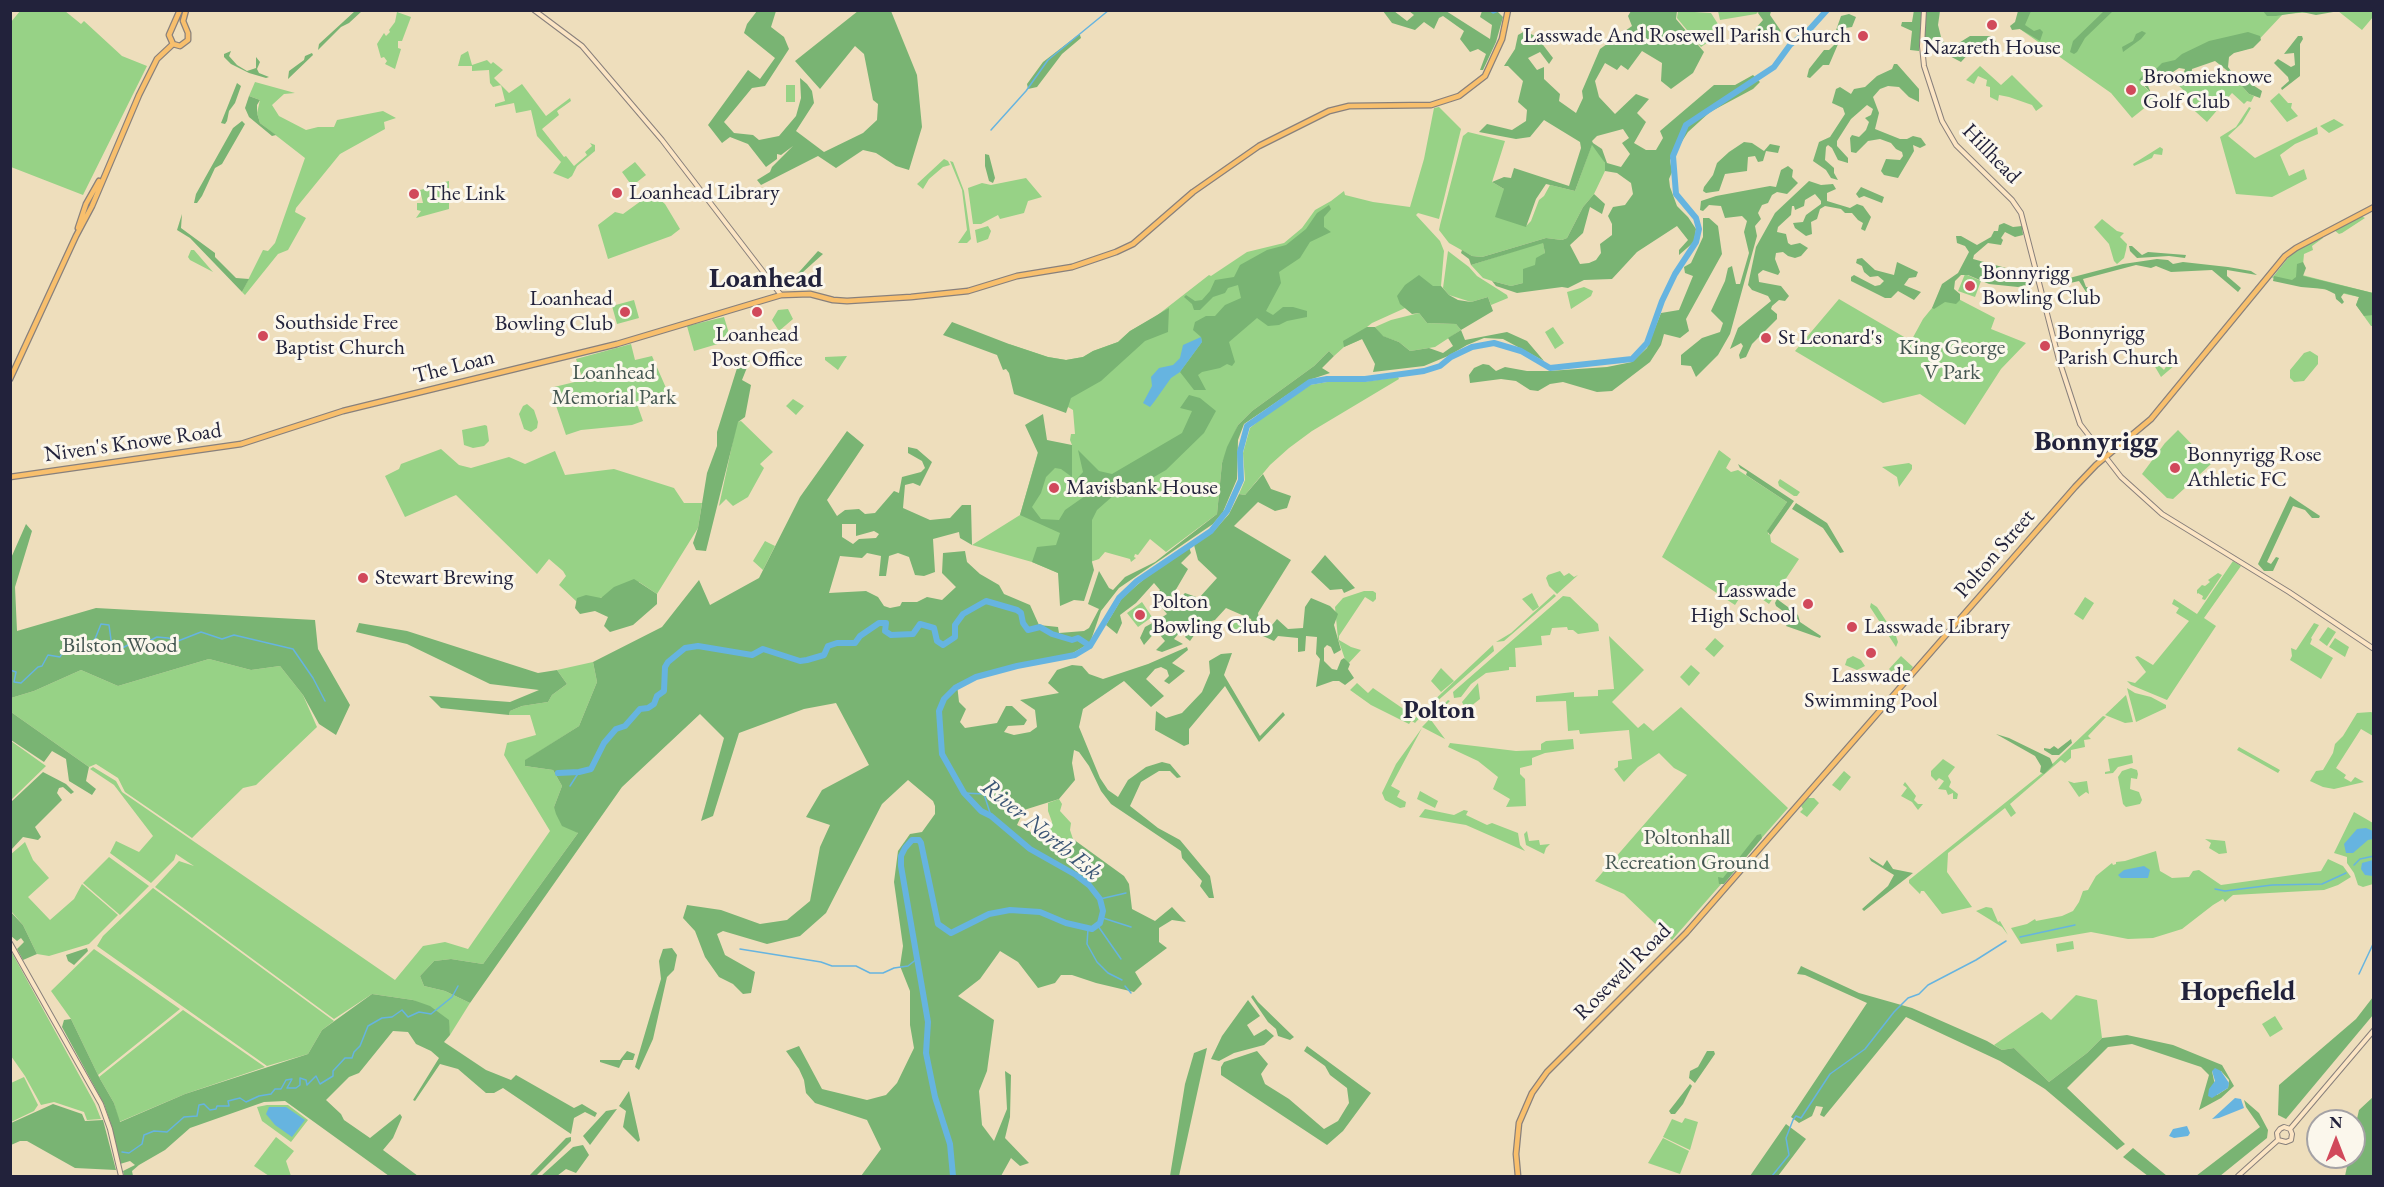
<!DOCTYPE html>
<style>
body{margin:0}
#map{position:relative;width:2384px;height:1187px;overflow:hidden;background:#eedebc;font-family:"EB Garamond",serif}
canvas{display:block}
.frame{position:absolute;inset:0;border:12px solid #22223b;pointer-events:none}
.north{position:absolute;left:2306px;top:1109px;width:60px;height:60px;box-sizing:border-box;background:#fbf7ec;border:2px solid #a4a2a5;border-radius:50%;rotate:0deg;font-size:16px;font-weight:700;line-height:24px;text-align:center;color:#22223b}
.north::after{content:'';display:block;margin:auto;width:21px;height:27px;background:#d1495b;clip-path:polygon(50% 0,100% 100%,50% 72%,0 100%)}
</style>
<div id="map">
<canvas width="2384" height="1187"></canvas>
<div class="frame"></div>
<div class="north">N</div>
</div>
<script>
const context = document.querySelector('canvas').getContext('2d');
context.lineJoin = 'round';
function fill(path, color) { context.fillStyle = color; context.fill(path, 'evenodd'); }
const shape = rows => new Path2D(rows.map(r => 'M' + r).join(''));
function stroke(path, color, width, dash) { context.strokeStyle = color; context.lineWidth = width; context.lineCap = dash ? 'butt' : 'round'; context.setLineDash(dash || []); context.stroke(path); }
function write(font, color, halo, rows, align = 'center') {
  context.font = font + ' "EB Garamond",serif'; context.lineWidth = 6; context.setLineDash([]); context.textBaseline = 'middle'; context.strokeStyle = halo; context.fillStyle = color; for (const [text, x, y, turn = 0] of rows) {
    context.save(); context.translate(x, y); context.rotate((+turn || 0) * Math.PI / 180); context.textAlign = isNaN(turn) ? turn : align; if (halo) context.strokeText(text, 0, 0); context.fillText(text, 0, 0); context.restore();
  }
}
const green = shape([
 [20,11,65,11,81,24,84,21,122,56,147,66,83,195,11,167,11,22],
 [1678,11,1711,13,1723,32,1701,47,1677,18],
 [1718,11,1759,11,1756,14,1720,20],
 [2025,11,2330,11,2283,14,2251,48,2179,67,2140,83,2157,98,2132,118,2111,93,2017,27],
 [2338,11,2373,11,2373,17,2362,30],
 [397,12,411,17,402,41,398,41,398,48,401,49,395,69,385,64,387,61,384,57,381,58,377,44,384,33,386,36,390,32,389,30,395,22],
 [468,51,472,65,487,60,491,64,493,62,503,70,494,78,509,93,522,84,546,116,570,98,571,101,557,111,559,115,542,129,564,157,566,156,574,166,587,155,585,152,592,146,590,143,595,145,595,151,577,166,572,176,568,179,553,173,561,162,537,136,531,110,516,113,514,103,495,107,495,104,505,101,501,85,493,87,490,83,489,70,472,71,472,66,458,66,461,55],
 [1980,66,2001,85,2012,75,2043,106,2036,111,2032,105,2009,97,1999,95,1998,101,1990,97,1990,87,1986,86,1987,80,1978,76,1974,84,1966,80],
 [2231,74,2249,94,2254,96,2251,102,2247,101,2244,104,2232,93,2207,122,2186,103,2191,97,2178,85,2188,77],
 [255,82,295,93,284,94,272,105,279,116,306,130,318,127,334,127,337,120,383,111,396,118,384,122,385,129,340,154,296,208,295,212,306,218,288,250,278,254,245,295,242,292,263,250,268,251,275,243,305,158,260,123,257,113,260,100,249,96],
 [786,85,795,85,795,102,786,102],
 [2279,93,2288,103,2292,103,2291,108,2298,116,2287,122,2270,101],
 [1439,107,1461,129,1439,219,1418,213,1416,215,1440,241,1444,251,1441,286,1414,304,1372,323,1367,327,1362,339,1344,347,1334,356,1329,351,1314,366,1252,411,1238,425,1222,463,1217,514,1166,552,1150,539,1138,555,1135,554,1134,557,1136,558,1131,562,1130,559,1105,552,1099,559,1058,573,1032,562,972,545,1020,515,1038,452,1072,445,1070,440,1071,434,1075,434,1073,410,1068,407,1009,344,1048,357,1066,360,1083,357,1093,351,1118,342,1130,331,1155,317,1209,275,1211,276,1247,252,1284,243,1302,228,1315,210,1331,201,1344,191,1345,195,1373,202,1410,207,1424,159,1434,108],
 [2249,107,2251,108,2242,123,2228,136,2255,158,2317,127,2318,134,2295,144,2280,155,2289,176,2304,169,2307,179,2272,197,2236,194,2220,137,2236,127],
 [2334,119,2344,125,2329,133,2320,126],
 [1468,132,1505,141,1492,182,1504,189,1526,226,1531,221,1539,200,1544,196,1550,185,1575,191,1592,144,1599,152,1605,163,1605,171,1594,194,1583,207,1567,238,1562,240,1546,238,1482,257,1472,256,1449,243,1439,230,1440,225,1463,136],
 [2160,147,2163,149,2162,155,2154,154,2152,158,2134,166,2133,164],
 [944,159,948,161,950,165,943,167,929,179,923,189,917,184],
 [950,161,953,162,964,191,971,239,967,243,958,243,967,230,962,190],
 [635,162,646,175,632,186,622,172],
 [1026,178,1042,197,1028,201,1024,213,1000,219,998,215,981,224,973,224,968,188,982,183,991,185],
 [449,181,449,209,416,218,421,211,417,210,417,203,423,203,420,190,428,188,428,186],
 [652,193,665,204,680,229,671,236,608,259,598,225,615,212,623,214],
 [2361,216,2365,218,2342,233,2339,234,2334,230],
 [2102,219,2117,231,2124,233,2120,237,2127,244,2126,250,2124,258,2117,264,2114,261,2109,244,2094,227],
 [988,226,991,231,988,239,977,243,975,230],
 [2323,236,2323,238,2312,246,2313,250,2304,254,2302,275,2373,293,2373,326,2371,326,2356,305,2359,297,2272,278,2292,253],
 [1543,242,1545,253,1523,283,1511,286,1492,281,1483,278,1471,265],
 [191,250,194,250,213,272,190,260,188,257],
 [1448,251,1469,267,1477,276,1507,295,1508,298,1491,305,1488,297,1471,302,1449,295,1443,288],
 [1965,274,1981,281,1975,297,1958,291],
 [1584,287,1593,291,1591,296,1571,309,1567,292],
 [1945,292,1995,318,1991,329,2026,343,2001,369,1965,425,1920,394,1883,403,1795,351,1839,299,1911,341,1923,319],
 [634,300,639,318,617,324,612,306],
 [788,309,793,319,779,331,772,320,778,310],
 [1419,313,1427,323,1456,324,1461,330,1435,347,1410,351,1399,342,1382,336,1375,327,1391,320],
 [724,317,731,340,694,351,687,326],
 [1553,327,1564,343,1555,349,1545,332],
 [631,344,635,360,652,356,670,397,638,407,643,421,632,425,581,430,566,435,550,388,583,380,576,359],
 [2310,351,2318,356,2318,364,2304,381,2294,382,2290,378,2290,370,2304,353],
 [2147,353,2164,370,2170,360,2175,365,2161,377],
 [847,356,838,370,825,360,825,357],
 [1398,377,1399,379,1312,431,1289,448,1270,465,1245,495,1239,494,1245,480,1243,453,1250,428,1267,414,1310,385,1327,382,1363,382],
 [793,399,804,406,796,415,786,406],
 [527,404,534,410,538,422,537,428,531,432,524,429,519,414,523,406],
 [741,421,773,452,760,464,764,468,748,497,733,506,726,499,719,506,737,422],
 [485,425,487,426,489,441,484,446,473,448,464,445,462,430],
 [2039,429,2047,430,2053,434,2055,447,2033,432],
 [2178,430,2211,464,2173,499,2167,498,2142,474,2165,443],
 [441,449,459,465,471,468,509,457,525,464,555,451,565,475,614,469,674,488,684,503,702,503,698,528,657,594,639,582,617,595,577,602,559,585,566,576,563,571,549,559,537,574,456,495,405,517,385,476,399,469,401,464],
 [1719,450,1731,459,1726,468,1731,472,1738,470,1787,502,1768,530,1768,534,1770,535,1771,542,1799,559,1769,604,1746,588,1735,605,1662,557],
 [1909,463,1912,465,1912,469,1899,487,1897,477,1882,467],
 [1780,479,1800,492,1797,496,1794,496,1779,486,1778,482],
 [765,541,775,546,763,570,753,561],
 [2233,561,2241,566,2204,618,2216,626,2167,700,2131,685,2127,681,2135,683,2146,672,2135,657,2138,656,2153,665,2189,621,2176,613,2179,608,2172,604,2174,599,2197,614],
 [1560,571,1564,576,1569,573,1574,577,1578,575,1557,594,1549,586,1546,578,1548,575],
 [2218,573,2222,575,2205,600,2202,599,2203,596,2198,593,2197,594,2197,590,2202,585,2205,586,2210,582,2208,580],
 [1364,591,1373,591,1376,593,1376,599,1373,602,1365,597,1339,636,1339,640,1351,647,1361,650,1347,665,1338,639,1335,607,1343,598],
 [1532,593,1539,607,1533,611,1522,599],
 [1554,594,1556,596,1504,641,1496,642,1511,633],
 [1563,596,1570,597,1598,624,1599,631,1578,634,1573,630,1568,630,1567,627,1552,628,1550,635,1541,636,1542,645,1515,648,1516,667,1509,667,1509,670,1486,673,1471,684,1461,697,1454,698,1453,692],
 [2085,597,2094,603,2083,620,2074,614],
 [1142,602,1152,617,1138,627,1127,613],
 [1871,603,1877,607,1896,636,1898,642,1896,647,1870,607],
 [1238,616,1246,621,1238,634,1230,628],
 [2314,623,2319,625,2311,638,2312,639,2310,644,2333,658,2321,679,2290,660,2292,656,2291,648,2296,650],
 [2328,627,2336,632,2327,646,2319,640],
 [1609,636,1644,670,1612,702,1638,728,1644,723,1653,731,1681,707,1788,808,1672,940,1624,894,1595,881,1687,775,1674,768,1659,753,1638,767,1624,782,1614,769,1618,767,1618,761,1632,759,1629,730,1580,734,1579,730,1568,731,1566,701,1536,702,1536,696,1574,692,1574,697,1598,696,1598,690,1614,689],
 [1715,638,1724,646,1714,657,1705,649],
 [2335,638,2349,647,2345,657,2329,647],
 [1493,645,1494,651,1426,711,1415,723,1412,721],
 [1853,656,1861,660,1865,666,1857,670,1845,665,1847,659],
 [1901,656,1913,667,1901,681,1889,669],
 [209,659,251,670,280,666,303,695,317,727,256,785,243,788,192,838,125,792,118,778,96,764,89,767,11,712,11,698,34,691,81,670,118,686],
 [593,662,597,682,579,726,526,760,525,766,553,770,562,786,554,807,578,833,483,964,451,959,434,961,420,976,424,986,445,991,470,1003,450,1035,448,1020,413,1000,372,994,334,1019,155,887,179,861,194,866,176,854,174,860,151,883,110,853,116,841,139,852,153,836,114,785,90,769,93,767,116,781,122,792,395,980,423,946,445,942,468,949,550,831,504,755,507,743,536,735,530,715,509,715,510,711,522,706,548,702,552,695,567,684,557,670],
 [1691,665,1700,673,1689,686,1680,677],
 [1441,668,1454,681,1441,692,1431,681],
 [1357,683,1368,693,1373,688,1405,710,1413,718,1409,724,1371,705,1350,690],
 [1478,683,1480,699,1466,710,1462,702],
 [2127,688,2135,693,2151,697,2166,705,2166,708,2136,722],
 [2126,695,2133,722,2125,723,2105,715],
 [1448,700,1450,701,1431,720,1445,739,1422,727],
 [2371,712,2373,713,2373,736,2361,729,2336,768,2346,775,2344,778,2351,782,2355,777,2364,782,2334,789,2323,787,2310,781,2316,771,2323,770,2333,753,2335,744,2343,736,2357,713],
 [2103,716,2106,717,2088,736,2091,739,2084,740,2085,747,2071,750,2071,758,2065,763,2061,760,2010,804,2016,813,2011,817,2005,808,1948,853,1947,872,1972,907,1942,914,1924,891,1921,891,1920,894,1909,883,1909,880,2046,770],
 [1422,728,1391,786,1400,791,1397,797,1406,802,1405,807,1400,808,1385,800,1382,793,1396,764],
 [1573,739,1574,749,1545,753,1532,758,1532,765,1520,768,1520,774,1525,779,1526,806,1506,807,1510,799,1493,789,1498,777,1478,761,1448,747,1450,743,1516,751,1541,750,1541,744,1546,741],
 [11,741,46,766,11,800],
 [2239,747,2280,770,2278,773,2237,750],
 [2132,755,2133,763,2118,767,2113,773,2105,774,2105,772,2110,771,2108,759],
 [1943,759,1955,767,1948,776,1951,782,1949,787,1958,794,1957,799,1953,799,1953,793,1948,795,1946,790,1938,789,1944,781,1939,778,1936,781,1931,776,1931,771],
 [2131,768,2137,770,2138,774,2137,779,2131,778,2130,789,2139,792,2142,800,2140,804,2126,807,2123,804,2118,777,2122,771],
 [1844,771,1851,777,1840,791,1832,785],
 [2068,781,2074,783,2087,781,2089,794,2086,792,2079,797],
 [1905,782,1916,796,1914,800,1918,804,1923,804,1918,810,1912,802,1901,796,1907,788,1903,785],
 [1420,791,1438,801,1435,808,1417,799],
 [1808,798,1814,798,1819,803,1807,817,1800,812,1803,809,1801,806],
 [1059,799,1062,804,1060,811,1071,823,1070,830,1073,839,1060,843,1051,843,1049,830,1052,822,1048,811,1048,803],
 [1425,809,1454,815,1464,810,1468,811,1466,815,1487,825,1492,823,1518,833,1520,845,1525,851,1466,825,1419,817],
 [2354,812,2373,823,2373,884,2363,887,2358,885,2354,873,2347,863,2347,857,2334,853],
 [1527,831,1529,841,1539,840,1540,845,1550,844,1546,848,1544,854,1526,845,1524,834],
 [2205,839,2225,841,2227,853,2219,854,2209,848,2211,843],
 [25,842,33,860,49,878,28,897,50,920,74,899,82,884,118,915,89,944,49,956,37,954,23,925,11,911,10,855],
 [2156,851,2160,871,2172,878,2189,877,2193,871,2199,870,2221,885,2321,871,2328,859,2343,866,2351,877,2338,885,2324,890,2233,895,2225,902,2223,899,2213,905,2182,929,2153,938,2128,939,2091,932,2021,944,2011,928,2027,924,2035,919,2036,921,2062,916,2073,911,2079,902,2083,891,2088,890,2096,876,2112,863,2113,865,2116,864,2116,862,2125,861],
 [109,857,149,886,120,915,83,883],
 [153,888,334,1021,322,1030,308,1054,267,1066,97,946,103,936],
 [1986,907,1992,908,1998,922,2000,921,2008,935,2002,927,1976,911],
 [2073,941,2074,949,2057,952,2056,944],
 [94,949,180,1009,98,1075,71,1019,51,991],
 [11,951,95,1104,101,1119,87,1120,84,1112,54,1102,41,1105,25,1076,11,1056],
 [2076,995,2097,1000,2102,1038,2087,1053,2049,1082,2014,1048,2002,1050,1994,1045,2042,1012,2051,1020],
 [183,1010,265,1067,185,1094,119,1122,114,1103,99,1077],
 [2275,1016,2283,1029,2270,1037,2262,1024],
 [24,1077,38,1105,34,1111,11,1122,11,1083],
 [267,1105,288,1105,308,1120,291,1142,262,1121,257,1107],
 [1685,1118,1698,1122,1690,1150,1663,1137,1672,1119,1682,1123],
 [276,1137,294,1151,286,1161,291,1176,269,1176,254,1166],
 [1663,1138,1689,1151,1680,1174,1648,1163]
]);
const forest = shape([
 [1914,10,1922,11,1919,51,1910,50,1912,31,1901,26,1902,22,1912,22],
 [355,11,362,11,349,23,341,27,318,50,319,44],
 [757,11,776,11,771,27,784,37,789,49,765,86,752,88,724,122,734,133,753,135,759,140,779,136,796,116,801,98,800,78,807,84,812,91,814,103,796,131,824,152,863,133,877,120,878,104,873,100,864,54,855,46,820,89,795,61,858,11,891,11,917,75,922,127,909,170,896,166,876,153,863,150,836,168,818,156,761,185,757,180,770,172,772,167,793,146,781,155,777,154,777,159,766,167,748,144,730,137,722,143,708,125,748,70,760,79,775,58,744,33,747,24],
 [1383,11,1394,11,1407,21,1414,15,1409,11,1446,11,1490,39,1492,25,1480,17,1482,11,1497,11,1503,17,1496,42,1483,70,1480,70,1486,54,1478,49,1470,52,1460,39,1464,31,1443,16,1439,18,1434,29,1424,22,1415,30,1392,23],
 [1631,11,1677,11,1676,19,1704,52,1693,73,1671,89,1661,81,1662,63,1642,51,1628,70,1621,65,1617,70,1605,63,1595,81,1599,97,1615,114,1636,94,1649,99,1637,113,1646,122,1634,143,1646,150,1656,150,1663,138,1660,131,1714,85,1735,85,1753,75,1760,82,1753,89,1710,112,1688,132,1670,160,1672,172,1669,179,1670,187,1677,206,1688,217,1696,229,1694,242,1679,255,1679,250,1688,240,1677,226,1637,252,1612,279,1584,280,1568,288,1562,287,1517,293,1496,286,1492,281,1511,286,1523,283,1523,269,1535,265,1536,258,1545,253,1543,243,1471,265,1469,259,1461,253,1462,250,1472,256,1482,257,1546,238,1562,240,1567,238,1583,207,1594,194,1605,204,1602,214,1590,207,1583,233,1570,245,1580,264,1589,263,1596,260,1601,253,1600,244,1612,235,1612,224,1608,216,1613,207,1625,205,1633,194,1631,183,1617,173,1605,171,1605,163,1592,145,1575,191,1546,184,1536,199,1526,227,1495,217,1504,189,1492,182,1504,177,1511,178,1514,168,1569,186,1581,148,1580,142,1544,120,1530,137,1516,139,1479,132,1487,124,1512,130,1526,121,1527,110,1518,102,1523,81,1508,66,1504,66,1515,49,1518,35,1525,31,1537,37,1553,58,1549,64,1540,52,1528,58,1537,70,1544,67,1544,79,1560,94,1559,101,1576,113,1583,98,1582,91,1600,49,1632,26,1628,16],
 [1623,129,1629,138,1622,143,1630,154,1621,167,1607,163,1602,149,1593,143,1592,141,1597,136],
 [1759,11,1771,11,1770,15,1781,31,1770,39,1754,35,1755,29,1763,20,1758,13],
 [1926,11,1940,11,1938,25,1942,41,1954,46,1970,36,1992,36,1997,43,1984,51,1972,50,1961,62,1942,52,1924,49],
 [2018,11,2031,11,2025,25,2034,31,2040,29,2043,32,2040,41,2020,29,2012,30,2010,26,2015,22],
 [2104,11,2113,11,2085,38,2077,52,2074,54,2070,52,2073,41],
 [2263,11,2339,11,2316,15,2302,12,2276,16,2267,16],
 [1849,14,1856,17,1852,27,1845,28,1829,65,1823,65,1810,78,1807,77,1809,69,1824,50,1829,50,1835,44,1833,39,1841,16],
 [2142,31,2146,33,2141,39,2123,52,2122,47,2133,41,2136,34],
 [2248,32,2260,36,2261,40,2253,48,2234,53,2229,57,2228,67,2231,71,2229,72,2215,61,2192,69,2191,77,2185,80,2183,75,2185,69,2179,68,2167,76,2161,76,2158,80,2150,80,2148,86,2151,93,2139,80,2144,74,2157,68,2162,63,2175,60,2182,54,2209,41],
 [1078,35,1080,35,1081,38,1062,54,1037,87,1028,89,1027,84,1043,62],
 [2298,36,2302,36,2303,39,2300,44,2300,76,2282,90,2281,88,2289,81,2288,77,2274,63,2278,59,2291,67,2295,65,2294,53,2284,54],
 [231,51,229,56,237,65,247,71,256,68,256,57,260,62,257,69,259,73,269,77,266,78,249,73,231,64,224,57,224,54],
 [312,53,313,55,288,79,289,71,304,60,305,56],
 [1894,64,1897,64,1919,89,1919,102,1909,97,1899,87,1888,86,1880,89,1873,97,1879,113,1875,129,1900,139,1907,139,1913,136,1921,138,1926,145,1920,148,1913,145,1914,151,1898,178,1884,175,1881,171,1886,159,1900,160,1903,156,1902,152,1896,149,1891,143,1880,139,1868,141,1856,153,1851,152,1850,138,1852,135,1859,137,1866,130,1869,122,1865,118,1871,115,1873,109,1867,105,1851,119,1837,141,1837,146,1848,158,1848,163,1838,160,1832,148,1828,145,1826,147,1825,160,1834,168,1834,173,1838,180,1831,178,1826,170,1813,161,1819,142,1830,137,1845,114,1843,108,1832,103,1836,89,1840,87,1851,94,1854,89,1865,87,1877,76,1892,69],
 [2233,72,2262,91,2260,98,2249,94,2231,74],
 [237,83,241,86,235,103,229,111,227,121,225,124,221,123],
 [249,96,260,100,257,105,257,113,260,123,276,135,272,136,249,117,245,108],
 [242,121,245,124,222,164,215,168,202,196,197,203,194,203,196,194,233,128],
 [1744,142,1752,143,1764,151,1770,144,1780,146,1778,153,1766,151,1763,161,1758,162,1755,156,1748,157,1747,171,1725,174,1719,191,1706,193,1703,191,1704,187,1713,175,1717,163,1729,152],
 [985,154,989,155,995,178,993,183,989,181,985,166],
 [1788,166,1793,170,1792,177,1798,183,1787,194,1777,192,1772,195,1768,203,1762,205,1758,213,1761,219,1755,226,1757,236,1730,334,1718,355,1696,377,1691,366,1681,365,1681,355,1702,338,1720,332,1723,323,1711,311,1725,281,1728,268,1732,266,1736,284,1740,284,1749,253,1744,232,1747,221,1742,216,1725,218,1721,206,1709,205,1703,211,1700,210,1701,201,1716,196,1770,186,1776,187,1781,170],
 [1809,181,1821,185,1833,184,1836,189,1827,193,1827,201,1850,208,1857,204,1863,206,1871,217,1865,231,1861,229,1863,223,1858,220,1852,213,1845,213,1841,209,1825,206,1820,209,1817,219,1811,222,1812,234,1806,236,1795,228,1793,223,1803,222,1806,215,1821,204,1821,201,1815,194,1805,200,1804,206,1795,210,1794,206,1792,206,1791,215,1778,227,1777,232,1786,234,1788,243,1791,245,1800,243,1808,248,1801,256,1795,258,1788,256,1783,252,1776,253,1775,259,1780,272,1778,275,1763,270,1758,274,1759,282,1781,286,1789,296,1785,301,1779,300,1772,306,1771,309,1777,314,1777,319,1752,344,1746,357,1740,359,1739,355,1743,346,1741,343,1730,349,1738,328,1771,301,1768,296,1752,290,1748,285,1756,247,1775,213],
 [1861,187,1884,197,1882,203,1864,196,1859,198,1856,194],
 [1329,205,1331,209,1324,217,1324,227,1331,232,1310,242,1300,258,1279,272,1281,283,1266,311,1273,315,1283,307,1293,307,1307,311,1307,317,1287,321,1279,325,1268,326,1257,318,1229,342,1235,362,1232,366,1227,364,1220,368,1202,372,1198,375,1206,390,1194,390,1180,372,1202,342,1201,337,1193,330,1195,322,1206,316,1215,316,1225,305,1241,298,1238,285,1228,288,1225,293,1213,297,1200,310,1194,310,1192,304,1184,297,1186,295,1195,301,1202,300,1210,291,1215,280,1234,277,1240,265,1267,250,1286,245,1306,229,1317,213],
 [182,214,181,228,215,253,215,257,236,278,249,279,242,292,190,238,177,230],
 [1703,218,1709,218,1718,226,1722,254,1686,319,1689,331,1680,338,1664,334,1661,345,1650,362,1612,391,1597,392,1563,382,1550,384,1538,391,1530,390,1516,381,1501,379,1470,383,1469,375,1474,368,1483,364,1489,365,1496,371,1505,367,1527,371,1549,371,1607,367,1632,362,1647,348,1661,313,1679,310,1693,276,1685,273,1684,267,1691,263,1703,237],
 [2004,223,2013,227,2022,226,2023,235,2015,237,2005,232,2001,238,2003,240,2001,245,1988,243,1974,255,1973,259,2028,274,2034,277,2035,283,2018,287,1989,284,1968,275,1961,275,1955,281,1954,289,1960,294,1960,300,1956,304,1945,302,1934,309,1932,308,1942,284,1958,273,1969,252,1965,246,1957,243,1956,236,1961,236,1977,245,1991,237,1994,231,1998,231,1999,225],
 [2129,246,2132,246,2142,255,2148,252,2186,255,2185,258,2169,256,2137,258,2130,251],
 [818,251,823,254,803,272,804,275,799,279,800,282,794,285,791,281],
 [1862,258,1875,270,1894,275,1897,262,1918,272,1916,277,1909,278,1904,285,1921,292,1914,300,1898,291,1891,298,1885,298,1851,281,1851,277,1854,275,1875,286,1880,285,1884,281,1878,276,1870,277,1864,272,1862,266,1856,263,1857,259],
 [2157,259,2168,260,2173,264,2183,262,2228,267,2251,271,2257,275,2227,270,2227,276,2241,288,2238,292,2212,270,2171,272,2156,266,2151,268,2136,265,2083,279,2086,287,2094,287,2093,303,2079,281,2066,284,2053,284,2054,282,2123,264],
 [2303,262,2306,268,2303,276,2373,293,2373,315,2364,316,2356,305,2359,297,2344,293,2341,297,2344,302,2342,304,2336,299,2335,294,2325,289,2301,287,2273,281,2274,276,2292,280,2296,277,2297,264],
 [1419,275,1433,286,1441,286,1449,295,1458,300,1471,302,1488,297,1493,311,1461,330,1465,340,1507,332,1527,341,1544,361,1503,339,1484,338,1467,345,1448,356,1424,366,1373,372,1375,364,1362,339,1344,347,1343,341,1367,327,1375,327,1383,336,1399,342,1410,351,1429,348,1443,353,1453,346,1448,338,1461,330,1456,324,1427,323,1419,313,1412,314,1400,304,1397,296,1405,285],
 [1169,308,1168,332,1145,341,1101,381,1071,398,1066,413,1014,394,1009,373,1006,369,1003,370,997,355,943,335,952,322,1009,344,1048,357,1066,360,1083,357,1093,351,1118,342,1130,331],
 [1329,351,1334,356,1322,368,1330,373,1309,380,1244,424,1238,440,1237,479,1223,512,1213,524,1119,588,1101,611,1090,643,1071,654,980,675,957,684,959,702,966,709,960,722,965,728,997,723,1006,706,1012,706,1027,720,1024,725,1008,726,1004,732,1014,735,1030,732,1037,727,1035,710,1020,700,1059,693,1048,683,1057,670,1072,665,1082,666,1089,674,1103,679,1148,664,1187,647,1188,650,1172,663,1185,671,1169,684,1164,681,1169,676,1167,670,1161,667,1155,669,1146,679,1164,696,1151,707,1124,681,1083,709,1079,727,1100,778,1108,790,1118,797,1128,780,1146,767,1162,762,1170,764,1181,777,1177,778,1170,771,1159,771,1141,782,1130,806,1158,828,1180,840,1210,876,1214,898,1209,898,1200,886,1202,881,1182,858,1181,851,1111,804,1101,791,1089,766,1079,752,1074,750,1072,763,1075,780,1059,799,1024,810,1017,825,1031,832,1039,841,1060,843,1073,839,1124,876,1129,884,1132,909,1155,921,1172,907,1186,922,1172,920,1159,928,1159,942,1167,948,1135,972,1142,984,1134,992,1096,983,1072,975,1061,975,1055,983,1038,988,1018,962,1000,951,980,979,958,996,994,1020,987,1071,979,1091,982,1125,994,1141,1007,1109,1005,1071,1011,1075,1010,1117,1005,1138,1029,1163,1020,1166,1011,1158,1001,1176,861,1176,881,1149,867,1120,815,1103,806,1093,804,1080,799,1069,786,1051,799,1046,822,1089,867,1100,886,1095,897,1083,914,1048,910,1025,910,991,900,966,903,946,894,882,898,851,910,834,922,832,935,814,935,806,933,801,908,780,882,804,826,913,800,936,767,944,723,931,717,934,725,955,755,972,751,993,743,994,733,984,719,977,705,957,695,931,683,918,687,905,721,910,760,924,787,920,810,901,820,847,830,825,806,817,822,790,869,765,836,703,804,709,739,733,713,816,701,821,724,738,700,714,622,787,470,1003,445,991,424,986,420,976,434,961,451,959,483,964,578,833,562,826,556,814,554,807,562,786,553,770,525,766,525,760,579,726,597,682,593,662,662,627,699,580,710,605,759,578,800,497,847,431,864,445,827,500,837,516,845,510,859,509,865,514,875,513,894,491,899,493,902,477,921,472,925,468,922,461,908,453,908,447,917,449,932,462,920,486,913,483,905,485,903,508,930,520,950,518,962,505,971,505,972,545,960,538,959,532,933,539,935,572,924,576,915,575,909,557,898,553,889,556,886,576,879,576,881,556,867,553,862,558,840,556,829,593,866,591,878,597,884,606,890,608,900,606,902,602,917,602,927,597,942,600,956,587,942,573,943,553,965,551,967,562,980,574,999,585,1004,594,1030,605,1039,625,1058,627,1059,633,1084,631,1089,628,1099,609,1088,604,1099,571,1109,588,1113,590,1125,577,1155,562,1217,514,1222,463,1227,447,1238,425,1252,411,1314,366],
 [842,524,856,524,856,536,874,531,879,534,876,538,859,539,853,544,842,537],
 [750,360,742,380,751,385,745,417,738,422,706,551,696,550,693,543,698,528,707,473,717,446,717,432,738,365],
 [1189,395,1200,398,1216,411,1204,433,1166,470,1142,484,1114,495,1097,510,1092,520,1092,562,1094,570,1084,601,1074,600,1060,606,1058,573,1032,562,1037,547,1056,545,1060,533,1020,515,1038,453,1025,425,1043,414,1047,440,1072,445,1072,477,1061,469,1055,468,1046,477,1041,493,1032,507,1041,519,1059,520,1065,510,1085,496,1075,481,1083,472,1078,450,1099,471,1112,474,1182,433,1192,411,1180,408],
 [1738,464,1794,501,1770,535,1767,531,1787,502,1746,475,1747,472,1740,468],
 [1263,474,1271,489,1291,496,1287,508,1275,511,1258,502,1234,526,1291,560,1258,613,1261,631,1254,632,1251,619,1226,608,1215,620,1202,624,1190,641,1185,637,1191,629,1186,625,1174,639,1183,644,1162,652,1156,650,1165,641,1160,635,1161,618,1167,614,1154,598,1160,590,1154,583,1136,603,1120,615,1122,623,1117,634,1106,625,1122,598,1150,574,1189,547,1191,553,1181,563,1188,569,1171,598,1175,603,1185,593,1199,598,1217,578,1198,560,1194,545,1213,532,1229,514,1239,494,1245,495],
 [2290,496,2320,516,2319,518,2312,518,2305,510,2293,506,2267,562,2271,564,2276,557,2279,558,2273,571,2264,571,2258,564],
 [1796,503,1827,523,1844,552,1840,553,1823,528,1792,509],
 [26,524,32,531,15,587,17,631,96,608,315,620,318,649,350,705,336,735,319,724,303,695,280,666,251,670,209,659,118,686,81,670,34,691,11,698,11,558],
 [1325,555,1355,588,1344,593,1342,589,1330,590,1311,572],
 [634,579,657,594,657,604,633,625,610,632,604,626,608,617,595,611,580,614,575,608,577,598,586,595,601,598,614,587],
 [1311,598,1330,606,1338,614,1334,625,1341,650,1334,654,1331,647,1327,645,1324,648,1324,661,1332,669,1337,670,1341,660,1344,658,1350,664,1348,669,1354,678,1345,685,1339,681,1333,681,1316,687,1320,659,1316,654,1317,637,1306,636,1305,651,1298,652,1298,638,1278,636,1274,641,1263,636,1277,619,1288,629,1303,628,1305,607],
 [1777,599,1792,610,1798,615,1800,622,1821,636,1820,638,1786,626,1791,617,1776,606,1775,603],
 [1156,621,1156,631,1144,645,1140,638,1145,627],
 [359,623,407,631,538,673,557,670,567,684,552,695,548,702,522,706,510,711,509,715,441,708,429,696,510,702,539,690,490,684,407,644,356,632],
 [1232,653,1224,675,1260,736,1283,712,1285,715,1259,742,1225,686,1189,729,1189,744,1184,746,1155,730,1156,711,1166,718,1182,713,1202,692,1210,673,1209,661,1221,654],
 [11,712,89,767,86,781,96,789,92,795,69,781,66,759,52,751,44,762,11,740],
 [1996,734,2009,738,2050,758,2053,765,2044,774,2040,772,2041,766,2035,756],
 [2071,739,2072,743,2059,755,2052,755,2044,750,2044,748,2050,749,2054,746,2058,749],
 [43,772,66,784,74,792,71,794,63,787,59,788,57,793,62,800,35,827,41,837,38,840,23,837,11,850,11,802],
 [1761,834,1762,838,1724,884,1719,884,1718,877,1723,878,1757,835],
 [1869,857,1883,866,1887,860,1893,869,1913,873,1864,911,1862,909,1888,886,1894,875,1871,861],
 [10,911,23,925,37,954,23,960,17,949,24,942,21,938,17,941,11,936],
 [87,948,88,951,74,965,68,961,66,955],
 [672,948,677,955,674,970,667,977,653,1039,639,1070,635,1067,661,979,659,961,663,949],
 [1801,966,1859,993,1912,1008,1987,1041,2002,1050,2014,1048,2049,1082,2087,1053,2102,1038,2127,1035,2173,1045,2222,1065,2234,1086,2221,1098,2199,1110,2209,1075,2201,1067,2132,1044,2108,1047,2067,1088,2125,1144,2117,1150,2045,1089,2000,1061,1906,1017,1824,1117,1820,1115,1823,1107,1816,1106,1812,1116,1799,1123,1791,1117,1867,1003,1805,975,1797,974],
 [2212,1071,2221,1071,2229,1080,2228,1088,2217,1095],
 [372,994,413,1000,430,1006,449,1020,450,1035,444,1042,486,1070,511,1080,516,1075,574,1108,582,1104,597,1113,595,1117,585,1112,574,1118,571,1134,503,1088,494,1093,486,1093,458,1069,440,1064,415,1101,413,1100,439,1058,431,1051,416,1044,408,1032,393,1031,359,1073,349,1077,326,1100,341,1114,344,1120,370,1138,400,1114,402,1117,393,1138,383,1150,418,1176,389,1176,285,1101,264,1102,190,1128,165,1150,139,1165,132,1171,133,1176,124,1176,123,1171,135,1165,130,1161,120,1164,112,1127,104,1104,62,1027,64,1020,71,1019,99,1077,114,1103,120,1122,185,1094,308,1054,322,1030],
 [1253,995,1258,1002,1294,1037,1290,1040,1278,1036,1276,1029,1268,1022,1251,997],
 [2373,997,2373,1015,2286,1119,2278,1115,2279,1085,2356,1019],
 [1248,1000,1260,1016,1247,1025,1254,1036,1266,1029,1274,1036,1264,1045,1234,1053,1219,1061,1211,1059,1222,1036],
 [1307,1046,1371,1093,1343,1131,1327,1145,1221,1075,1221,1067,1224,1062,1257,1051,1268,1064,1261,1074,1265,1084,1289,1099,1324,1129,1338,1121,1349,1103,1347,1088,1330,1075,1325,1066,1304,1051],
 [1207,1048,1179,1176,1170,1176,1185,1084,1194,1053],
 [627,1051,635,1054,633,1060,623,1060,619,1068,600,1062,600,1060,620,1060],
 [1707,1051,1714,1051,1715,1054,1695,1083,1689,1078,1690,1071,1698,1067],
 [1690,1084,1692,1086,1683,1104,1675,1114,1671,1114,1669,1111],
 [629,1091,640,1140,638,1142,623,1127,626,1111,619,1106],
 [2373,1097,2373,1176,2345,1176,2349,1157,2354,1157,2354,1132,2359,1110],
 [2244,1100,2259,1113,2268,1130,2267,1138,2220,1176,2196,1176,2260,1127,2246,1107],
 [53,1104,82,1114,85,1121,103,1120,116,1170,75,1168,27,1141,20,1141,11,1145,11,1123],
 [617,1109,590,1145,583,1136,606,1111],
 [1786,1124,1806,1139,1778,1176,1750,1176],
 [571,1137,571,1141,536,1176,529,1176,566,1138],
 [583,1145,589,1155,576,1173,566,1169,557,1176,541,1176,573,1147],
 [2133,1148,2167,1176,2148,1176,2123,1157]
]);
const water = shape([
 [1201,337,1202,342,1180,372,1171,378,1154,402,1150,407,1143,403,1152,386,1151,377,1159,368,1173,365,1180,358,1183,345],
 [2366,828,2373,831,2373,839,2368,840,2353,853,2346,853,2344,844,2357,829],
 [2373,860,2373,876,2365,875,2361,869,2362,863],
 [2144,866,2150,870,2148,878,2121,878,2118,875,2124,870],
 [2215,1068,2221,1071,2229,1083,2228,1088,2212,1098,2208,1096,2209,1089,2215,1081,2212,1071],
 [2235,1098,2241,1099,2244,1108,2219,1118,2212,1119],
 [269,1107,286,1107,305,1120,292,1137,275,1125,266,1114],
 [2187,1126,2190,1133,2188,1136,2174,1138,2169,1136,2173,1129]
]);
const stream = shape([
 [1489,10,1493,13,1501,10],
 [991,130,1026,91,1048,60,1109,10],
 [10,670,16,672,14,682,21,683,38,667,42,666,48,655,60,657,64,650,76,642,90,643,95,639,101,624,109,625,112,647,115,652,128,645,141,645,157,637,168,638,178,641,201,632,222,639,234,635,293,649,313,678,325,701],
 [570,786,579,772],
 [964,793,984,794,991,816],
 [2354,865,2360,859,2374,856],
 [2215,889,2225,891,2272,885,2322,884,2346,873],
 [1100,899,1126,893],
 [1103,918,1131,927],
 [1098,926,1121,959],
 [1088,929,1087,944,1097,962,1108,973,1122,980],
 [2020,937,2075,925],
 [740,949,821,962,832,966,856,966,870,973,883,973,894,968,908,966,918,958],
 [2359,974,2374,942],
 [1125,986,1131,993],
 [122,1152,129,1153,142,1144,144,1135,154,1131,167,1132,184,1117,197,1116,199,1105,204,1104,210,1110,216,1109,217,1106,229,1106,228,1101,240,1098,246,1102,259,1096,271,1094,275,1089,281,1089,286,1080,292,1079,287,1088,296,1088,300,1085,300,1078,306,1080,307,1085,316,1076,320,1084,333,1076,333,1071,345,1058,352,1058,354,1052,360,1046,368,1026,382,1018,392,1017,402,1010,408,1017,419,1012,431,1014,452,997,458,986],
 [1772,1176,1789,1155,1786,1138,1793,1120,1796,1116,1801,1118,1830,1074,1865,1049,1894,1012,1908,998,1919,994,1928,985,1976,960,2006,941]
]);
const river = shape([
 [558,773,579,772,591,769,604,743,616,729,625,726,640,709,648,708,654,704,657,696,664,691,665,667,668,662,685,648,698,646,752,655,763,649,800,661,807,660,824,655,828,646,837,643,855,643,860,636,879,623,886,623,885,631,891,635,913,634,920,624,934,628,937,641,943,645,955,637,955,625,963,614,986,601,1017,610,1021,613,1023,623,1028,630,1040,627,1052,634,1072,640,1078,638,1090,646],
 [953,1176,950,1144,935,1097,926,1053,928,1022,901,866,901,856,905,848,912,840,919,840,921,843,938,924,951,933,989,914,1010,910,1040,912,1066,923,1092,929,1100,923,1103,911,1100,899,1089,885,1076,875,1030,849,991,816,981,811,964,793,942,754,939,711,944,699,955,688,976,677,1017,666,1075,655,1090,646,1119,598,1137,581,1211,531,1227,511,1241,480,1240,452,1247,426,1310,382,1327,379,1365,379,1424,371,1440,366,1451,357,1472,347,1494,343,1521,351,1550,368,1632,359,1647,343,1662,301,1675,274,1696,242,1699,229,1696,218,1676,194,1673,156,1686,125,1774,67,1790,45,1809,30,1827,10]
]);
const secondary = shape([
 [534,10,582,46,662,140,781,295],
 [1924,10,1922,46,1924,66,1942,121,1956,145,2012,200,2021,213,2059,360,2080,424,2121,477,2162,514,2289,592,2374,649],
 [10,943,101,1104,110,1129,121,1176],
 [2290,1129,2374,1030],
 [2238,1176,2278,1140,2277,1133,2280,1129,2284,1127,2290,1129,2292,1134,2291,1140,2286,1142,2278,1140]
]);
const primary = shape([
 [173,44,180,46,188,40,188,33,183,21,186,10],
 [173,44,169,35,180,10],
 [78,228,86,204,99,181],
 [10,379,76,236,92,206,139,95,157,59,173,44],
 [10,477,241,444,343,411,617,344,781,295,810,294,833,300,847,301,911,297,968,291,1017,276,1072,267,1116,252,1133,244,1193,192,1259,146,1329,111,1349,106,1431,105,1459,96,1485,76,1502,39,1508,10],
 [1518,1176,1516,1154,1519,1123,1532,1093,1547,1072,1686,933,2075,487,2096,465,2151,419,2285,256,2296,248,2374,207]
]);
const markers = [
 [1992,25,6,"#d1495b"],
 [1863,36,6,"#d1495b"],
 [2131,90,6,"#d1495b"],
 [617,193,6,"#d1495b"],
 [414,194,6,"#d1495b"],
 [1970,286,6,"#d1495b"],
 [625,312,6,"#d1495b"],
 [757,312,6,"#d1495b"],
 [263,336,6,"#d1495b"],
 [1766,338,6,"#d1495b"],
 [2045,346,6,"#d1495b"],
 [2175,468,6,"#d1495b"],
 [1054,488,6,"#d1495b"],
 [363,578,6,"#d1495b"],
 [1808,604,6,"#d1495b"],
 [1140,615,6,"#d1495b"],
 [1852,627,6,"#d1495b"],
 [1871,653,6,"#d1495b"]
];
const poiNames = [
 ["Lasswade And Rosewell Parish Church",1851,36,"right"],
 ["Nazareth House",1992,48,"center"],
 ["Broomieknowe",2143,77],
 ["Golf Club",2143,102],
 ["Loanhead Library",629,193],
 ["The Link",426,194],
 ["Bonnyrigg",1982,273],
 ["Bowling Club",1982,298],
 ["Loanhead",613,299,"right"],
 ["Bowling Club",613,324,"right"],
 ["Southside Free",275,323],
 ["Baptist Church",275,348],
 ["Bonnyrigg",2057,333],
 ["Parish Church",2057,358],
 ["Loanhead",757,335,"center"],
 ["Post Office",757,360,"center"],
 ["St Leonard's",1778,338],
 ["Bonnyrigg Rose",2187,455],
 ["Athletic FC",2187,480],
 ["Mavisbank House",1066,488],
 ["Stewart Brewing",375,578],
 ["Lasswade",1796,591,"right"],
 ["High School",1796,616,"right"],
 ["Polton",1152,602],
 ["Bowling Club",1152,627],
 ["Lasswade Library",1864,627],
 ["Lasswade",1871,676,"center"],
 ["Swimming Pool",1871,701,"center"]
];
const streetNames = [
 ["Hillhead",1991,154,46],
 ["The Loan",454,367,-14],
 ["Niven's Knowe Road",133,443,-8],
 ["Polton Street",1995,554,-49],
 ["Rosewell Road",1623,972,-45]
];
const parkNames = [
 ["King George",1952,348],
 ["V Park",1952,373],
 ["Loanhead",614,373],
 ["Memorial Park",614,398],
 ["Bilston Wood",120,646],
 ["Poltonhall",1687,838],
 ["Recreation Ground",1687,863]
];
const waterNames = [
 ["River North Esk",1041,830,39]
];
const quarterNames = [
 ["Polton",1439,711]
];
const districtNames = [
 ["Loanhead",766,279],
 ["Bonnyrigg",2096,442],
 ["Hopefield",2238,992]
];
fill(green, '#97d286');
fill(forest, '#79b473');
fill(water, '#66b4e0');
stroke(stream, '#66b4e0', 1.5);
stroke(river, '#66b4e0', 6);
stroke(secondary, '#88807c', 6);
stroke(primary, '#88807c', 7);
stroke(secondary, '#fce5c4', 4);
stroke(primary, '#f8bf6c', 4.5);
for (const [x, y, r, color] of markers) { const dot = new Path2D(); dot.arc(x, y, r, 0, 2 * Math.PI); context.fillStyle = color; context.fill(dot); stroke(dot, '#fbf7ec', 2); }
write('22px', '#22223b', '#fbf7ec', poiNames, 'left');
write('22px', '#22223b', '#fbf7ec', streetNames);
write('22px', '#455752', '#fbf7ec', parkNames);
write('italic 24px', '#3a5575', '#fbf7ec', waterNames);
write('bold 26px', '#22223b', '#fbf7ec', quarterNames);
write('bold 28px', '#22223b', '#fbf7ec', districtNames);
</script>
